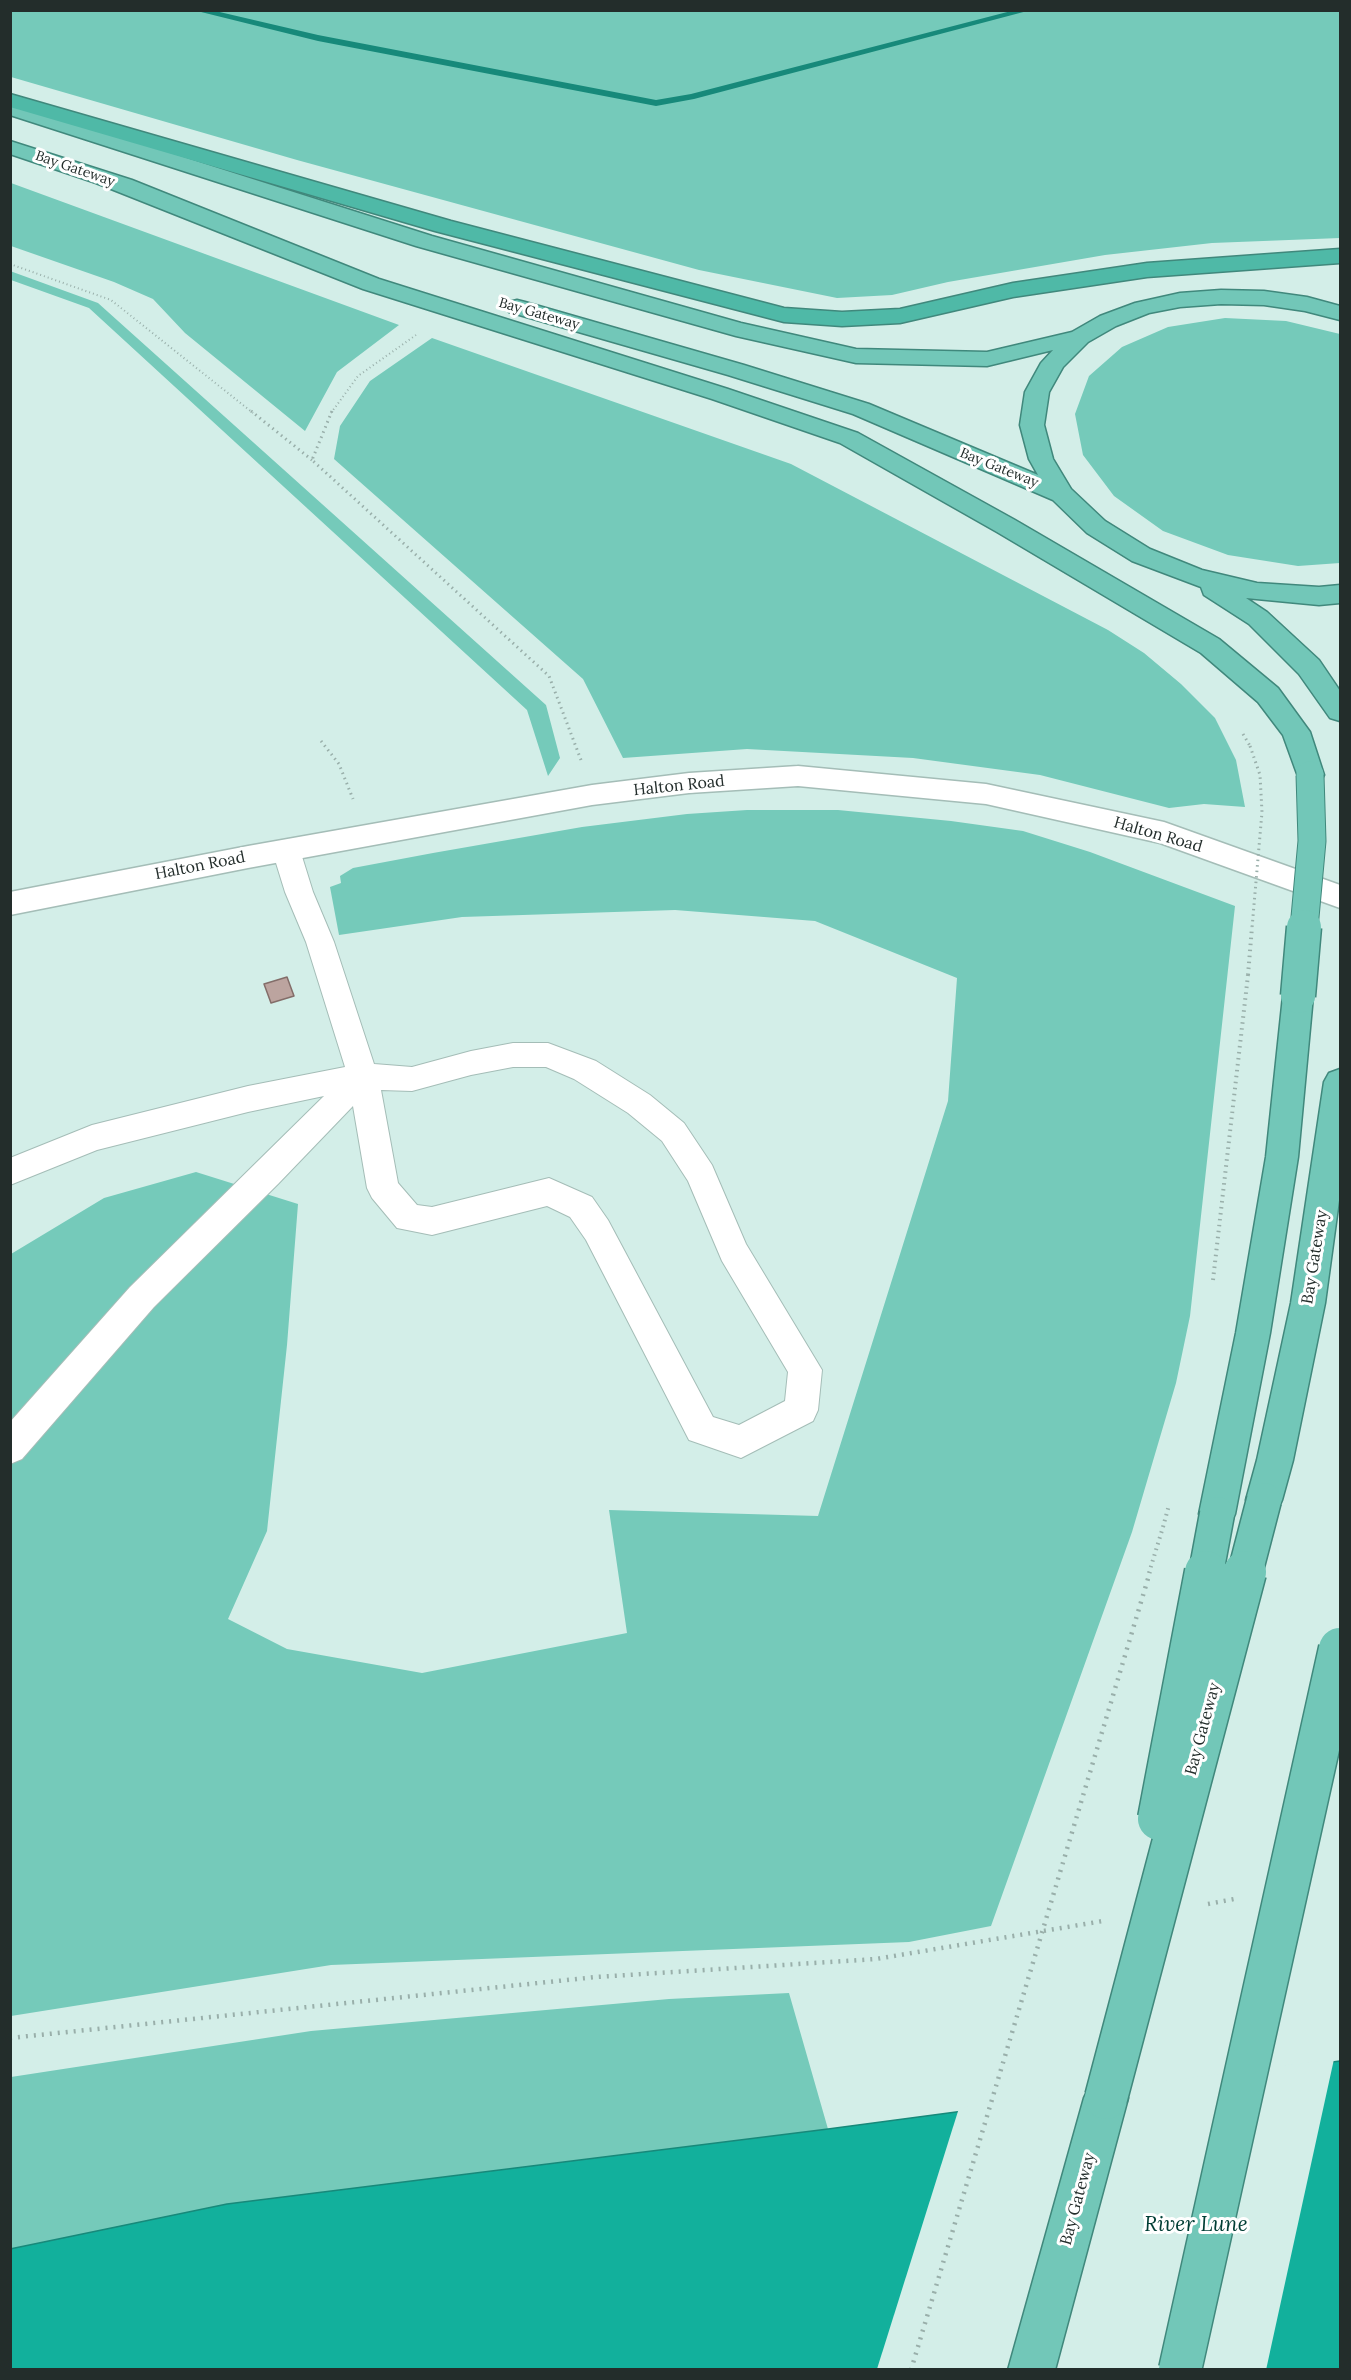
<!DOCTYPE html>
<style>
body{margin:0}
#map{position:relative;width:1351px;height:2380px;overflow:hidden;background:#d3eee8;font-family:Lora,serif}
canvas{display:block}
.frame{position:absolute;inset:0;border:12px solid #232d2b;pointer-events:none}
</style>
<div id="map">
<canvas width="1351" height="2380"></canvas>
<div class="frame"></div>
</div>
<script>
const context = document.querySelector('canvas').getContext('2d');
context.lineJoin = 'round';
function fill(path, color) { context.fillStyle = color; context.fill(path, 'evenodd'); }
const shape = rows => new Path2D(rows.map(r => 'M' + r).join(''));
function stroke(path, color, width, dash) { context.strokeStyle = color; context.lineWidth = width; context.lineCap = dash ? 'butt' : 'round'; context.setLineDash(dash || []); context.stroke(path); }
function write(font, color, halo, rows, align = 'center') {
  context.font = font + ' Lora,serif'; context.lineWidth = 6; context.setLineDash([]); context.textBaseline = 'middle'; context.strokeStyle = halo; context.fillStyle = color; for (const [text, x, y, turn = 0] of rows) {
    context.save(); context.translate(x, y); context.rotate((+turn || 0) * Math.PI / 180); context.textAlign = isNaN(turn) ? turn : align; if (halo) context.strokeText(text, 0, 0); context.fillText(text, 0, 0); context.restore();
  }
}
const green = shape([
 [10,11,1340,11,1340,238,1212,243,1105,255,948,282,892,295,837,298,699,270,297,160,11,77],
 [10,183,11,183,399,325,337,372,305,431,185,333,153,299,114,282,11,246],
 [10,271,98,303,546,705,560,758,548,776,527,710,89,308,11,280],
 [1225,318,1286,321,1340,334,1340,563,1298,566,1228,555,1163,531,1114,496,1083,455,1075,414,1089,376,1122,347,1168,327],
 [432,338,791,464,1108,630,1144,653,1181,684,1215,718,1236,760,1245,807,1204,804,1169,808,1040,775,913,758,747,749,623,758,583,679,334,459,340,426,370,381],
 [747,810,838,810,951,821,1023,831,1090,852,1235,906,1190,1316,1176,1383,1132,1532,991,1926,909,1942,331,1965,11,2016,11,1254,104,1198,196,1172,298,1204,287,1345,267,1531,228,1619,287,1649,422,1673,627,1633,609,1510,818,1516,948,1101,957,978,815,921,675,910,462,917,339,935,330,887,341,883,340,876,353,868,433,853,582,827,687,814],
 [789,1993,828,2129,227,2204,11,2249,11,2077,311,2031,669,1999]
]);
const water = shape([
 [1340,2061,1340,2369,11,2369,10,2249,227,2204,828,2129,1340,2061]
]);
const pier = shape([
 [1334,2059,1266,2370,877,2369,959,2108]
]);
const stream = shape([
 [193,10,211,10,318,35,656,100,691,94,1015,10,1031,10,694,99,656,106,318,41,193,10]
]);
const building = shape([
 [287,977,294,996,271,1003,264,984,287,977]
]);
const pathFar3 = shape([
 [10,264,111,300,253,413],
 [331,413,358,376,416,335]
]);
const pathFar2 = shape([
 [251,411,312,460],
 [332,411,312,460,549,676,581,760],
 [1243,734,1250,746],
 [321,741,339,764,353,799]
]);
const pathFar1 = shape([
 [1213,1280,1248,975],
 [1163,1527,1169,1505]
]);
const path = shape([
 [1208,1904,1234,1899],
 [10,2038,596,1977,876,1959,1103,1921]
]);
const service = shape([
 [286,840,296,843,300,850,313,892,334,942,374,1064,412,1067,471,1051,513,1043,548,1043,596,1061,650,1095,684,1123,712,1165,746,1244,822,1370,818,1410,813,1421,741,1458,689,1440,586,1240,570,1217,547,1206,432,1235,397,1228,372,1198,367,1188,353,1106,278,1184,154,1307,22,1459,10,1464,10,1422,130,1287,324,1096,248,1112,97,1150,10,1185,10,1158,92,1125,248,1086,345,1067,306,942,285,892,272,850,276,843,286,840],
 [513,1067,546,1067,574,1079,628,1113,662,1141,688,1181,722,1261,788,1372,785,1401,739,1425,713,1417,608,1220,592,1197,549,1178,432,1207,417,1205,398,1183,381,1090,412,1091,471,1075,513,1067]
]);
const tertiary = shape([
 [798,766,986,784,1164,822,1340,885,1340,908,1160,843,986,804,798,786,689,793,592,805,248,868,10,915,10,892,248,846,592,785,689,773,798,766]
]);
const trunk = shape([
 [10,102,432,236,741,323,856,349,987,352,1072,332,1100,316,1135,303,1180,293,1221,290,1264,291,1307,297,1340,306,1340,320,1305,311,1264,305,1221,304,1180,307,1149,313,1116,326,1088,342,1063,367,1049,392,1044,425,1053,459,1071,489,1105,521,1150,549,1202,570,1257,583,1319,587,1340,585,1340,603,1319,605,1246,598,1267,612,1319,660,1340,691,1340,721,1330,718,1299,674,1249,624,1204,595,1201,587,1132,561,1087,533,1053,500,853,414,728,375,509,312,506,307,509,302,517,300,525,302,744,365,869,404,1038,475,1029,459,1020,425,1025,392,1041,363,1053,350,987,366,856,363,736,336,416,246,10,115,10,102],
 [10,141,132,180,379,279,728,389,858,433,1015,520,1219,639,1278,688,1310,732,1324,775,1320,782,1310,785,1300,782,1283,735,1258,702,1201,653,997,532,840,443,712,399,363,289,96,183,10,154,10,141],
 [1298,984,1309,987,1313,996,1298,1157,1270,1333,1235,1514,1230,1526,1217,1532,1204,1526,1199,1514,1236,1333,1266,1157,1283,996,1287,987,1298,984],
 [1340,1069,1340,1193,1325,1303,1293,1460,1282,1500,1277,1512,1264,1517,1251,1512,1246,1500,1257,1460,1291,1303,1324,1082,1329,1073,1340,1069],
 [1106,2076,1121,2083,1128,2098,1055,2370,1008,2370,1084,2098,1091,2083,1106,2076]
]);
const motorway = shape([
 [10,94,451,221,784,308,842,312,900,309,1013,283,1147,263,1340,249,1340,263,1147,277,1013,297,900,323,842,326,784,322,435,231,10,107,10,94]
]);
const pathBridgeFar2 = shape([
 [1250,746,1260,775,1262,812,1252,928]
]);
const pathBridgeFar1 = shape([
 [1248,975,1252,927],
 [1149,1573,1163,1527]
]);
const pathBridge = shape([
 [911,2370,1150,1572]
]);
const trunkBridgeFar2 = shape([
 [1304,928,1312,841,1310,775]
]);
const trunkBridgeFar1 = shape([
 [1298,996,1304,927],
 [1206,1573,1217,1514],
 [1245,1573,1264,1500]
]);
const trunkBridge = shape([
 [1159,1819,1206,1572],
 [1106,2098,1245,1572],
 [1180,2370,1340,1649]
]);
const farStreetnames = [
 ["Bay Gateway",75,169,19],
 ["Bay Gateway",539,314,16],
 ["Bay Gateway",999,468,22]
];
const streetNames = [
 ["Halton Road",679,786,-6],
 ["Halton Road",1158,835,16],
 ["Halton Road",200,866,-11],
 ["Bay Gateway",1315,1257,-81],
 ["Bay Gateway",1203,1729,-75],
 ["Bay Gateway",1078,2199,-75]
];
const nearWaternames = [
 ["River Lune",1196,2225]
];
fill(green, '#75caba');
fill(water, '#12b09c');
stroke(water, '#17897a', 1.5);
fill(pier, '#d3eee8');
fill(stream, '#17897a');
fill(building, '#bca49f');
stroke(building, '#836d69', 1.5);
stroke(service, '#a4bdb7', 2);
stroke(tertiary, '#a4bdb7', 3);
stroke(trunk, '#40887c', 3);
stroke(motorway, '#40887c', 3);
stroke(pathFar3, '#99afaa', 2, [1, 3]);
stroke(pathFar2, '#99afaa', 3, [1.5, 4]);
stroke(pathFar1, '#99afaa', 4, [1.5, 4.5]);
stroke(path, '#99afaa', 4.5, [2, 6]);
fill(service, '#fff');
fill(tertiary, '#fff');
fill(trunk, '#72c7b8');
fill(motorway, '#4fb9a7');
stroke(trunkBridgeFar2, '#40887c', 29, []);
stroke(trunkBridgeFar1, '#40887c', 37, []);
stroke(trunkBridge, '#40887c', 45, []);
stroke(pathBridgeFar2, '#99afaa', 3, [1.5, 4]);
stroke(pathBridgeFar1, '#99afaa', 4, [1.5, 4.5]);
stroke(pathBridge, '#99afaa', 4.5, [2, 6]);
stroke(trunkBridgeFar2, '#72c7b8', 27);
stroke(trunkBridgeFar1, '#72c7b8', 34);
stroke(trunkBridge, '#72c7b8', 42);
write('14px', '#232d2b', '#fff', farStreetnames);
write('16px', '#232d2b', '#fff', streetNames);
write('italic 21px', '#003e35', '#fff', nearWaternames);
</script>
